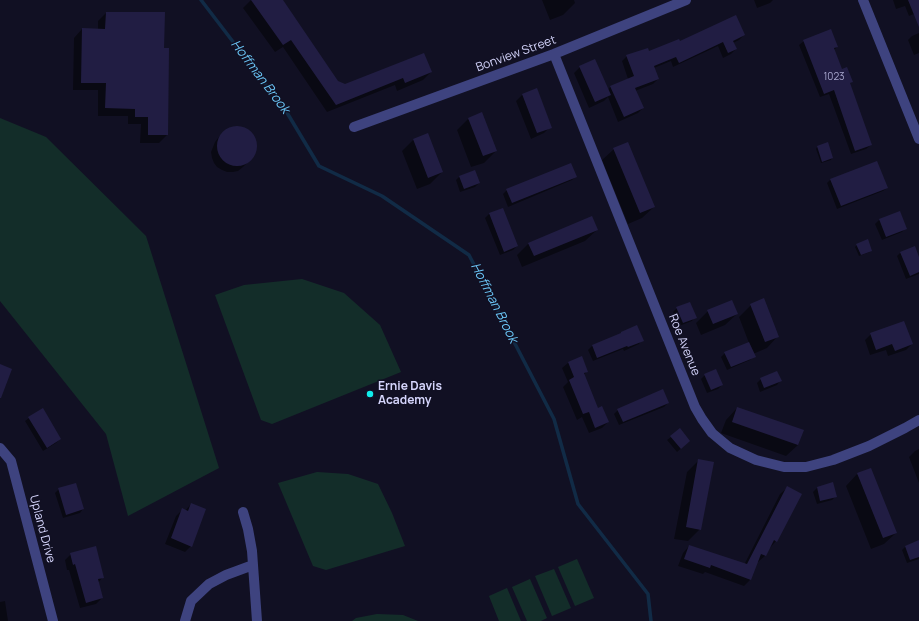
<!DOCTYPE html>
<style>
body{margin:0}
canvas{display:block;background:#111023}
</style>
<canvas width="919" height="621"></canvas>
<script>
const context = document.querySelector('canvas').getContext('2d');
context.lineJoin = 'round';
function fill(path, color) { context.fillStyle = color; context.fill(path, 'evenodd'); }
const shape = rows => new Path2D(rows.map(r => 'M' + r).join(''));
function stroke(path, color, width, dash) { context.strokeStyle = color; context.lineWidth = width; context.lineCap = dash ? 'butt' : 'round'; context.setLineDash(dash || []); context.stroke(path); }
function write(font, color, halo, rows, align = 'center') {
  context.font = font + ' Manrope,sans-serif'; context.lineWidth = 3; context.setLineDash([]); context.textBaseline = 'middle'; context.strokeStyle = halo; context.fillStyle = color; for (const [text, x, y, turn = 0] of rows) {
    context.save(); context.translate(x, y); context.rotate((+turn || 0) * Math.PI / 180); context.textAlign = isNaN(turn) ? turn : align; if (halo) context.strokeText(text, 0, 0); context.fillText(text, 0, 0); context.restore();
  }
}
const green = shape([
 [0,118,46,137,146,236,219,468,128,516,106,434,0,301],
 [302,279,344,293,380,325,401,372,272,424,261,420,215,295,244,285],
 [317,472,348,474,378,484,392,513,405,546,326,570,313,566,278,483],
 [577,559,594,598,575,606,558,567],
 [554,569,571,608,552,616,535,576],
 [530,579,547,618,541,621,527,621,512,587],
 [507,588,521,621,499,621,489,596],
 [377,614,403,615,418,621,352,621,356,618]
]);
const shadow = shape([
 [251,0,282,0,338,82,345,85,431,72,423,80,397,91,395,85,327,112,283,47,275,52,243,8],
 [542,0,574,0,575,3,563,15,550,20],
 [754,0,773,0,770,3,757,8],
 [893,0,919,0,919,12,909,16,905,6,896,9],
 [106,13,163,49,167,135,159,143,140,143,141,124,128,124,128,116,98,116,98,90,73,90,74,38,82,29,98,30,98,21],
 [919,33,919,53,914,55,908,40,912,36],
 [744,35,739,40,733,43,736,49,731,54,723,58,718,46,673,67,671,61,654,68,658,79,653,84,635,91,643,108,638,113,618,122,608,97,604,101,589,108,574,73,580,67,608,90,610,87,628,79,622,61,627,56,648,53,679,42],
 [804,41,837,47,834,50,842,70,852,82,849,84,871,145,866,149,851,154,829,94,820,97,799,45],
 [536,90,550,127,544,133,531,139,516,101,522,95],
 [468,119,496,151,484,163,471,167,457,130],
 [235,127,240,127,246,129,253,136,256,141,256,152,253,157,243,167,238,171,233,172,227,172,222,170,217,167,214,163,212,158,211,152,215,142,218,138,225,131],
 [414,139,442,172,430,184,417,189,402,151],
 [817,147,832,158,831,160,821,163,816,149],
 [614,149,654,207,642,218,628,224,602,160],
 [460,176,479,183,475,187,460,192,456,180],
 [576,176,572,180,508,207,503,194,507,190],
 [831,179,887,188,883,191,837,209,827,183],
 [502,209,517,246,513,250,500,255,485,218,489,214],
 [900,212,906,228,902,232,882,240,875,224,879,220],
 [597,230,585,241,522,267,517,255,528,244],
 [857,245,871,250,870,252,859,256,855,247],
 [901,252,919,259,919,274,906,279,897,256],
 [751,305,778,336,767,348,753,354,754,357,750,360,727,370,721,357,725,353,749,343,739,317],
 [677,308,695,317,692,321,679,326,673,312],
 [708,311,737,314,725,325,701,335,696,323],
 [621,333,642,340,639,344,624,351,623,349,593,361,588,350,592,346,619,335],
 [871,334,912,344,906,350,888,356,886,350,870,355,865,340],
 [569,362,587,371,584,375,598,409,608,422,602,428,589,433,582,417,577,420,563,387,568,382,562,368],
 [705,375,722,385,718,389,707,393,701,379],
 [761,379,780,381,777,385,760,392,757,383],
 [668,403,664,407,619,425,614,414,618,410],
 [737,408,798,445,786,456,721,433,726,420],
 [29,418,60,439,56,443,43,451,25,421],
 [671,437,685,445,677,452,667,440],
 [919,449,919,483,909,457,915,451],
 [699,460,700,529,688,541,674,539,687,472],
 [857,474,896,533,884,544,871,549,846,486],
 [833,484,836,496,832,500,817,504,813,492,817,488],
 [787,488,776,541,770,548,769,548,765,556,758,562,757,562,750,580,744,586,705,572,703,574,678,566,683,553,689,546,744,565,780,494],
 [59,489,83,509,80,513,63,518,55,493],
 [191,504,191,546,185,552,165,544,176,516,182,510,185,511],
 [919,541,919,559,907,563,902,550,906,546],
 [71,554,103,577,98,583,102,598,96,604,80,608,69,570,67,570,65,560],
 [5,601,8,621,0,621,0,602]
]);
const stream = shape([
 [201,0,286,111,319,166,382,196,469,255,554,419,578,504,648,594,651,621]
]);
const building = shape([
 [251,0,283,0,338,81,345,84,424,53,432,72,405,83,403,78,336,105,291,40,283,45],
 [908,0,919,0,919,27],
 [106,12,165,12,164,48,169,48,168,135,148,135,148,117,135,117,135,109,105,108,106,83,81,83,82,28,105,29],
 [736,15,745,35,733,41,737,49,728,53,723,42,679,63,676,57,654,66,659,79,635,88,644,108,624,117,610,86,634,76,626,55,648,48,649,51,679,39,680,41],
 [831,29,838,47,834,48,842,69,847,67,853,82,850,83,872,145,855,151,834,90,824,94,803,40],
 [595,59,611,95,595,102,579,66],
 [537,88,552,128,537,133,522,94],
 [482,112,497,151,483,156,468,118],
 '217 146a20 20 0 1 1 40 0a20 20 0 1 1-40 0Z',
 [428,133,443,172,428,178,413,139],
 [628,142,655,207,640,213,613,148],
 [828,142,833,158,822,162,817,146],
 [877,161,888,188,841,206,830,179],
 [571,163,577,177,512,203,506,189],
 [475,170,480,183,464,189,459,176],
 [503,208,518,246,504,252,489,213],
 [900,211,907,229,886,237,879,219],
 [592,216,598,230,534,256,528,243],
 [868,239,872,251,861,255,856,244],
 [915,246,919,257,919,272,910,276,900,252],
 [764,298,779,337,765,342,750,304],
 [732,300,738,314,713,324,707,310],
 [690,302,697,318,683,323,676,307],
 [904,321,913,344,895,351,892,344,876,350,870,333],
 [637,325,644,341,628,347,627,346,597,358,592,345,621,333,621,332],
 [749,342,756,357,731,367,724,352],
 [582,356,588,372,584,373,598,408,602,406,609,422,595,428,589,412,583,414,569,380,574,377,568,362],
 [0,364,12,369,1,398,0,398],
 [716,369,723,385,711,390,704,374],
 [777,371,782,381,764,388,760,378],
 [663,389,669,403,623,422,617,409],
 [737,407,804,430,798,445,732,422],
 [43,408,61,439,47,448,28,417],
 [680,428,690,441,681,449,670,436],
 [698,459,714,462,701,530,686,527],
 [871,468,897,533,883,538,857,473],
 [833,482,837,497,820,501,817,487],
 [76,483,84,509,66,515,58,488],
 [787,486,802,494,777,542,774,540,766,556,761,554,751,580,711,565,710,568,684,559,689,545,747,564],
 [191,503,206,509,192,547,171,538,182,508,188,511],
 [919,540,919,557,910,560,905,546],
 [96,546,104,578,98,579,103,598,86,603,75,564,73,565,70,553]
]);
const minor = shape([
 [863,0,919,139],
 [554,54,695,407,702,419,712,433,730,448,756,460,784,467,806,467,833,460,869,446,905,428,919,420],
 [354,127,554,54,686,0],
 [0,448,11,461,53,621],
 [243,512,248,529,252,551,257,621],
 [185,621,191,601,209,584,226,575,253,565]
]);
const markers = [
 [370,394,4,"#10edeb"]
];
const numberNames = [
 ["1023",834,77]
];
const streetNames = [
 ["Bonview Street",516,54,-20],
 ["Roe Avenue",684,345,68],
 ["Upland Drive",42,529,75]
];
const poiNames = [
 ["Ernie Davis",378,387],
 ["Academy",378,401]
];
const waterNames = [
 ["Hoffman Brook",260,77,53],
 ["Hoffman Brook",494,303,63]
];
fill(green, '#132d29');
fill(shadow, '#0007');
stroke(stream, '#112b46', 3.5);
fill(building, '#211d43');
stroke(minor, '#3e437f', 10);
for (const [x, y, r, color] of markers) { const dot = new Path2D(); dot.arc(x, y, r, 0, 2 * Math.PI); context.fillStyle = color; context.fill(dot); stroke(dot, '#111023', 1.5); }
write('10px', '#a8a7ce', null, numberNames);
write('12px', '#d5d5fc', '#111023', streetNames);
write('bold 12px', '#d5d5fc', '#111023', poiNames, 'left');
write('italic 13px', '#6ac4f5', '#111023', waterNames);
</script>
